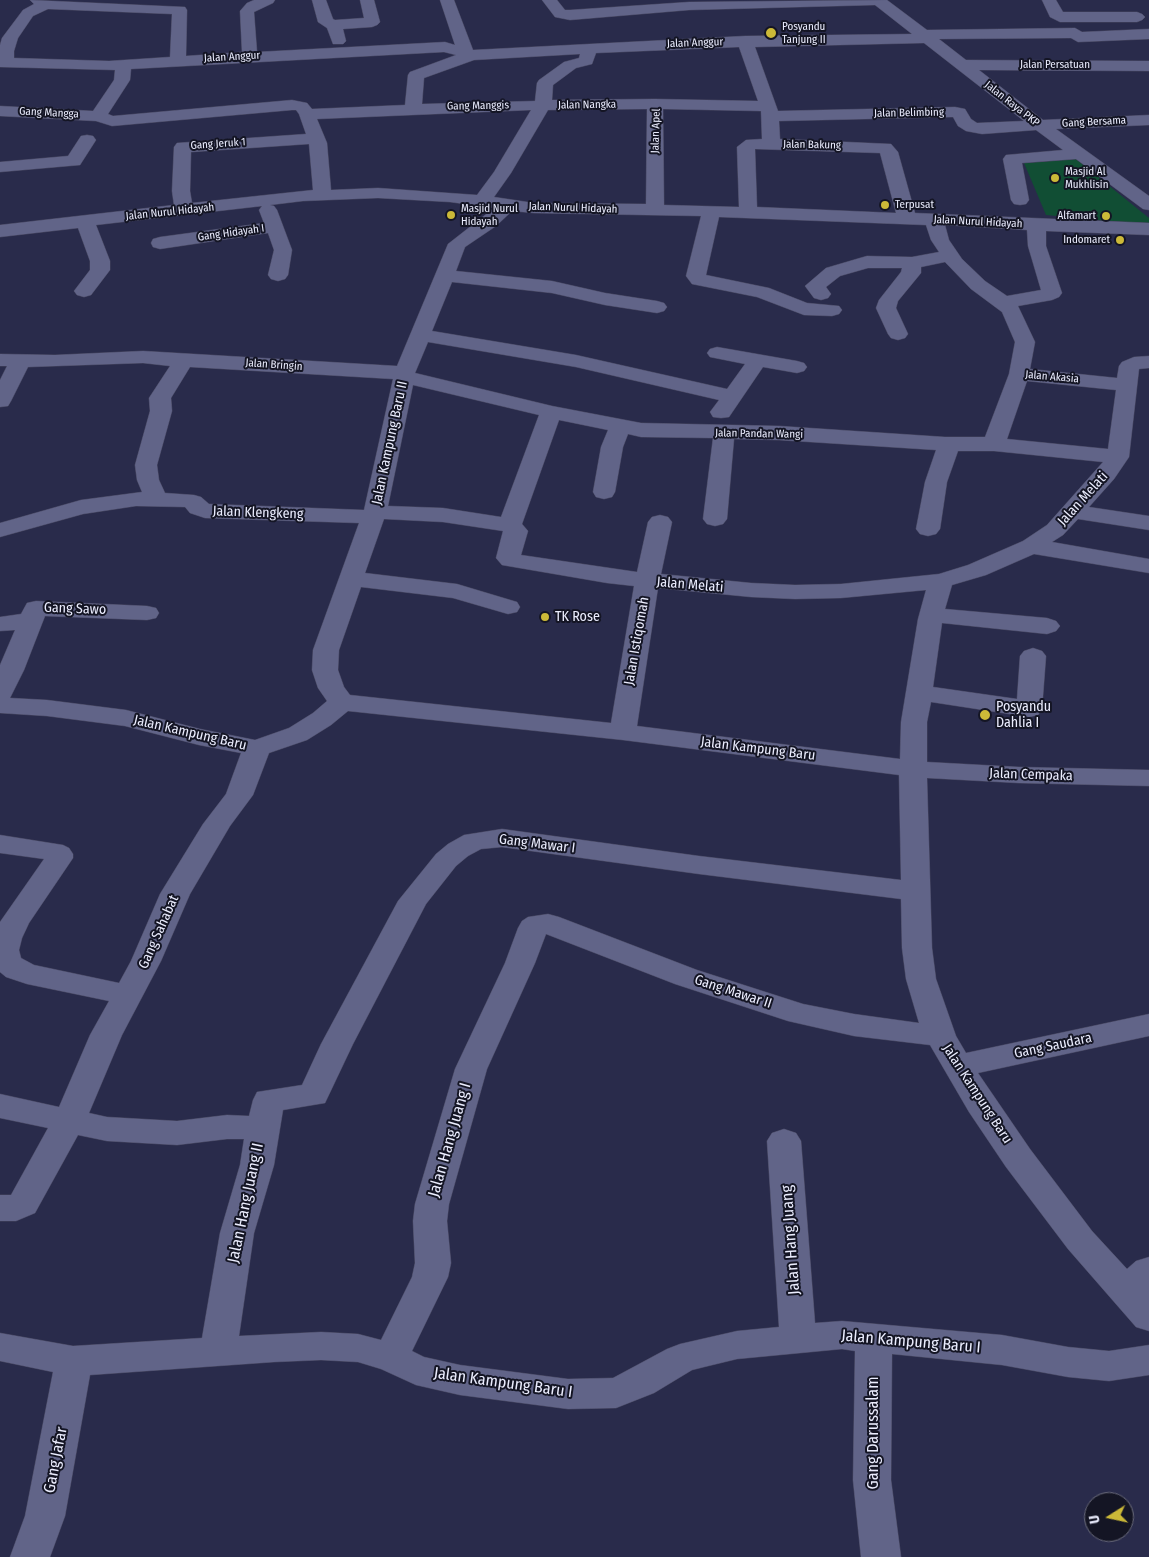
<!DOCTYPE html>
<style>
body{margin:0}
#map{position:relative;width:1149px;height:1557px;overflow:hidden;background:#292b4b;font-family:"Fira Sans Condensed",sans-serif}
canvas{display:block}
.north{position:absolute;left:1084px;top:1492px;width:50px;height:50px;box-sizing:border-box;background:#141524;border:1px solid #6a6b7b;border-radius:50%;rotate:260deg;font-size:14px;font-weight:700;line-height:20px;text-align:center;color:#ebedfe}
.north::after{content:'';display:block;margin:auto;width:18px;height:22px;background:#ccb938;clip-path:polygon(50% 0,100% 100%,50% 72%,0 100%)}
</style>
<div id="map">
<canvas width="1149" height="1557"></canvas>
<div class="north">U</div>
</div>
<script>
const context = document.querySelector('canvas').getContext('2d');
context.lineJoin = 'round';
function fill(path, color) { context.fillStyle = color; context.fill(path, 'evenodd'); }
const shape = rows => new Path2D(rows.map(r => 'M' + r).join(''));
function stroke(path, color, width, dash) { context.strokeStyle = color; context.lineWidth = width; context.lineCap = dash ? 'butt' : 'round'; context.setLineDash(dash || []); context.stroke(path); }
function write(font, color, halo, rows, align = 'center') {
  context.font = font + ' "Fira Sans Condensed",sans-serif'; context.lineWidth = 4; context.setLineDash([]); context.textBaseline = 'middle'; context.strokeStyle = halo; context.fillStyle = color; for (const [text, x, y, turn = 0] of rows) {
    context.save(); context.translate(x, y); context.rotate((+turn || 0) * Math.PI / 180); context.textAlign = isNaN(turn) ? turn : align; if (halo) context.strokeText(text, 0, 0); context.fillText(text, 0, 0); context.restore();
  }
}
const green = shape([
 [1076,159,1149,218,1149,225,1046,215,1024,163]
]);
const minor = shape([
 [30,0,185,7,187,10,186,56,242,52,240,11,247,3,254,0,275,0,273,3,254,12,257,52,445,42,455,45,440,0,454,0,473,50,745,36,912,34,875,5,689,10,570,20,555,17,542,0,557,0,565,10,570,10,689,2,887,0,927,30,1075,28,1082,32,1149,29,1149,39,1078,42,1071,38,939,39,966,60,1149,61,1149,71,979,70,1043,120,1149,115,1149,125,1056,129,1149,196,1149,210,1143,209,1076,159,1022,163,1029,200,1026,204,1020,205,1014,204,1011,200,1003,159,1006,155,1063,150,1036,130,982,134,966,131,958,126,953,117,779,121,780,139,891,144,898,152,915,213,1149,223,1149,235,1046,231,1046,246,1062,293,1059,297,1052,300,1018,306,1035,342,1030,369,1117,378,1119,366,1122,362,1134,357,1149,356,1149,368,1139,369,1129,457,1114,479,1089,507,1149,516,1149,530,1078,519,1063,535,1052,542,1149,559,1149,573,1034,554,986,575,952,585,945,609,1047,618,1056,621,1060,626,1056,631,1047,634,942,623,933,687,1017,699,1020,656,1024,651,1033,648,1042,651,1046,656,1042,709,1038,715,1029,717,931,702,927,722,927,762,1019,767,1149,770,1149,786,1019,783,927,778,932,948,936,979,956,1036,966,1053,1149,1014,1149,1036,978,1073,1030,1149,1092,1231,1127,1269,1136,1261,1149,1257,1149,1331,1136,1327,1068,1249,1006,1167,969,1112,930,1045,854,1036,788,1021,675,984,546,934,535,963,487,1069,449,1204,447,1221,451,1263,448,1277,412,1351,424,1357,460,1365,568,1379,613,1378,667,1349,680,1344,737,1331,779,1327,767,1141,772,1133,784,1129,796,1133,801,1141,815,1323,842,1321,1002,1335,1068,1347,1109,1351,1149,1345,1149,1375,1109,1381,1068,1377,1002,1365,892,1354,891,1480,901,1557,861,1557,853,1480,855,1351,842,1349,737,1359,704,1367,692,1370,654,1393,616,1408,568,1409,460,1395,416,1385,381,1369,358,1362,321,1360,274,1362,90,1375,65,1516,50,1557,10,1557,25,1516,53,1372,0,1361,0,1333,73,1346,202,1338,220,1233,240,1165,244,1139,227,1139,177,1145,107,1141,78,1135,35,1213,16,1221,0,1221,0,1195,11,1195,48,1128,0,1118,0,1094,59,1107,90,1035,109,1001,27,984,6,977,0,972,0,922,44,859,0,853,0,835,63,845,69,848,73,854,73,858,29,923,22,938,19,950,21,958,34,965,119,983,131,961,160,894,203,824,226,794,241,753,199,745,125,726,47,716,0,713,0,665,15,630,0,631,0,617,21,614,27,603,36,601,147,606,156,608,159,613,156,618,147,620,45,616,24,670,10,698,47,700,126,710,200,729,255,740,289,728,313,713,327,701,318,688,312,670,313,650,359,523,205,518,190,513,185,507,136,506,83,514,0,537,0,523,81,500,142,492,137,480,135,465,150,411,149,398,170,366,143,363,28,367,11,401,8,406,0,407,0,380,7,366,0,366,0,354,55,355,143,351,397,366,448,244,494,208,450,202,378,198,303,201,270,205,274,206,277,210,292,250,288,275,285,279,278,281,271,279,268,275,274,250,268,233,160,249,153,247,151,243,153,239,160,237,264,223,259,210,262,206,96,225,110,261,110,270,91,295,84,297,77,295,74,291,90,270,90,261,78,228,0,237,0,225,174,205,172,191,174,147,177,143,306,134,299,114,296,110,292,110,112,126,96,121,0,116,0,106,93,111,114,80,115,70,0,67,0,45,2,38,23,10,34,4,30,0],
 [48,9,172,14,170,57,109,61,14,58,14,51,18,38,33,16,48,9],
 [924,43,1024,121,977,123,971,119,965,109,955,107,778,111,755,47,924,43],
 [739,47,758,101,655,99,552,100,553,85,576,68,592,64,596,53,739,47],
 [444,52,456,55,410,72,408,75,405,105,312,109,307,103,292,100,113,116,108,114,130,80,131,69,444,52],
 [580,54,579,58,564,62,539,80,537,83,535,101,422,104,424,78,474,60,580,54],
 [647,109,646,204,534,203,494,197,511,173,548,110,647,109],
 [663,109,761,111,762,139,746,140,737,147,739,207,664,205,663,109],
 [531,110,494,172,477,195,378,188,331,190,327,143,317,119,531,110],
 [309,144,313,190,192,203,190,191,191,152,309,144],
 [755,149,880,153,896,213,757,207,755,149],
 [512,211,534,213,701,216,686,276,692,284,757,297,804,315,832,316,839,314,842,310,839,306,807,303,769,288,706,275,719,217,926,225,931,240,939,252,912,257,867,256,860,258,826,268,805,286,814,298,821,300,828,298,831,294,826,287,840,276,868,268,902,268,901,272,879,300,876,308,888,334,891,338,898,340,905,338,908,334,896,308,898,301,921,273,921,267,945,262,971,289,1002,312,1015,342,1009,374,985,437,945,437,779,426,641,423,552,406,415,373,428,342,576,367,719,400,710,412,713,417,721,418,729,417,763,367,797,373,804,371,807,367,804,363,797,361,717,347,710,349,707,353,710,357,745,364,727,389,576,355,432,331,452,282,552,293,605,305,657,313,664,311,667,307,664,303,657,301,605,293,552,281,456,271,465,247,496,226,512,211],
 [945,225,1027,230,1028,246,1041,290,1007,296,985,281,962,259,949,240,945,225],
 [190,367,393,379,364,510,209,504,201,497,194,495,165,493,159,480,157,465,172,411,171,398,190,367],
 [1027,381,1116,390,1108,449,1007,439,1027,381],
 [413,385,539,415,501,517,443,508,388,506,413,385],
 [559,420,608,430,601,447,593,492,596,497,604,499,612,497,615,492,623,447,628,434,641,437,713,438,703,519,707,524,715,526,723,524,727,519,734,439,779,440,936,450,925,482,916,529,920,534,928,536,936,534,940,529,947,482,958,451,994,451,1103,462,1047,525,1023,541,968,565,939,574,841,584,795,585,751,583,661,574,672,522,668,517,660,515,652,517,648,522,637,572,521,555,528,531,522,524,559,420],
 [384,519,443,522,503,531,496,558,502,565,607,583,634,586,611,723,350,695,344,687,338,670,339,650,361,587,453,598,508,614,517,612,520,607,517,602,457,584,365,573,384,519],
 [658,588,751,597,795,599,841,598,926,590,918,619,901,722,900,759,637,726,658,588],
 [348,711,623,740,899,775,901,880,699,856,502,829,464,835,448,844,436,854,398,901,321,1044,302,1085,257,1092,253,1100,249,1116,227,1115,177,1121,107,1117,89,1113,122,1035,161,961,190,894,230,826,253,795,269,753,307,740,331,725,348,711],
 [502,847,699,874,901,899,902,948,906,979,919,1023,854,1014,803,1004,697,970,559,917,548,914,528,917,522,921,518,928,505,963,455,1069,415,1204,413,1221,415,1263,412,1277,381,1340,358,1334,321,1332,239,1336,254,1233,274,1165,283,1110,325,1103,353,1044,426,904,456,866,468,856,481,849,502,847],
 [312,0,326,0,333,19,335,20,364,18,360,0,374,0,380,22,377,25,372,27,343,29,346,41,343,44,333,44,327,28,318,22,312,0],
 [1042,0,1056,0,1063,12,1137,12,1142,14,1145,17,1142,20,1137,22,1060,22,1050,17,1042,0],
 [87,135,93,136,96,140,80,165,0,172,0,162,68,156,81,136,87,135]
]);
const markers = [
 [771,33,6,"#ccb938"],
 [1055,178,5,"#ccb938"],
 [885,205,5,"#ccb938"],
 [451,215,5,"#ccb938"],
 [1106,216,5,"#ccb938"],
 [1120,240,5,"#ccb938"],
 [545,617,5,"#ccb938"],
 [985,715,6,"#ccb938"]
];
const farPoinames = [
 ["Posyandu",782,27],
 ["Tanjung II",782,40],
 ["Masjid Al",1065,172],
 ["Mukhlisin",1065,185],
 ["Terpusat",895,205],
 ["Masjid Nurul",461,209],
 ["Hidayah",461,222],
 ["Alfamart",1096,216,"right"],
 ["Indomaret",1110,240,"right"]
];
const farStreetnames = [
 ["Jalan Anggur",695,43,-2],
 ["Jalan Anggur",232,57,-3],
 ["Jalan Persatuan",1055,65],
 ["Jalan Raya PKP",1012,104,38],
 ["Jalan Nangka",587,105,-1],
 ["Gang Manggis",478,106,-1],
 ["Gang Mangga",49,113,3],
 ["Jalan Belimbing",909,113,-1],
 ["Gang Bersama",1094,122,-3],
 ["Jalan Apel",656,131,-88],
 ["Gang Jeruk 1",218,144,-4],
 ["Jalan Bakung",812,145,1],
 ["Jalan Nurul Hidayah",573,208,2],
 ["Jalan Nurul Hidayah",170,212,-6],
 ["Jalan Nurul Hidayah",978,222,3],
 ["Gang Hidayah I",231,233,-8],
 ["Jalan Bringin",274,365,4],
 ["Jalan Akasia",1052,377,5],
 ["Jalan Pandan Wangi",759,434,1]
];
const streetNames = [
 ["Jalan Kampung Baru II",390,443,-78],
 ["Jalan Melati",1083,499,-48],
 ["Jalan Klengkeng",258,513,2],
 ["Jalan Melati",690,585,5],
 ["Gang Sawo",75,609,2],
 ["Jalan Istiqomah",637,641,-80],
 ["Jalan Kampung Baru",190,733,13],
 ["Jalan Kampung Baru",758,749,7],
 ["Jalan Cempaka",1031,775,2],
 ["Gang Mawar I",537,844,7],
 ["Gang Sahabat",159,932,-66],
 ["Gang Mawar II",733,992,18],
 ["Gang Saudara",1053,1046,-12],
 ["Jalan Kampung Baru",977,1094,57]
];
const poiNames = [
 ["TK Rose",555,617],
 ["Posyandu",996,707],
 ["Dahlia I",996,723]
];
const nearStreetnames = [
 ["Jalan Hang Juang I",450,1140,-74],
 ["Jalan Hang Juang II",246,1203,-78],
 ["Jalan Hang Juang",791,1240,-94],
 ["Jalan Kampung Baru I",911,1342,5],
 ["Jalan Kampung Baru I",503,1383,8],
 ["Gang Darussalam",874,1433,-90],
 ["Gang Jafar",56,1460,-79]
];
fill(green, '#114e34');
stroke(minor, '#474761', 1);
fill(minor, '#616488');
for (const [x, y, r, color] of markers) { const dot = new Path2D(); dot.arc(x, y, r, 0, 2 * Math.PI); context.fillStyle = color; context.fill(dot); stroke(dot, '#141524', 2); }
write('11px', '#ebedfe', '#141524', farPoinames, 'left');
write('11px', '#ebedfe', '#141524', farStreetnames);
write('14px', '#ebedfe', '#141524', streetNames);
write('14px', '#ebedfe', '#141524', poiNames, 'left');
write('16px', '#ebedfe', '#141524', nearStreetnames);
</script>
